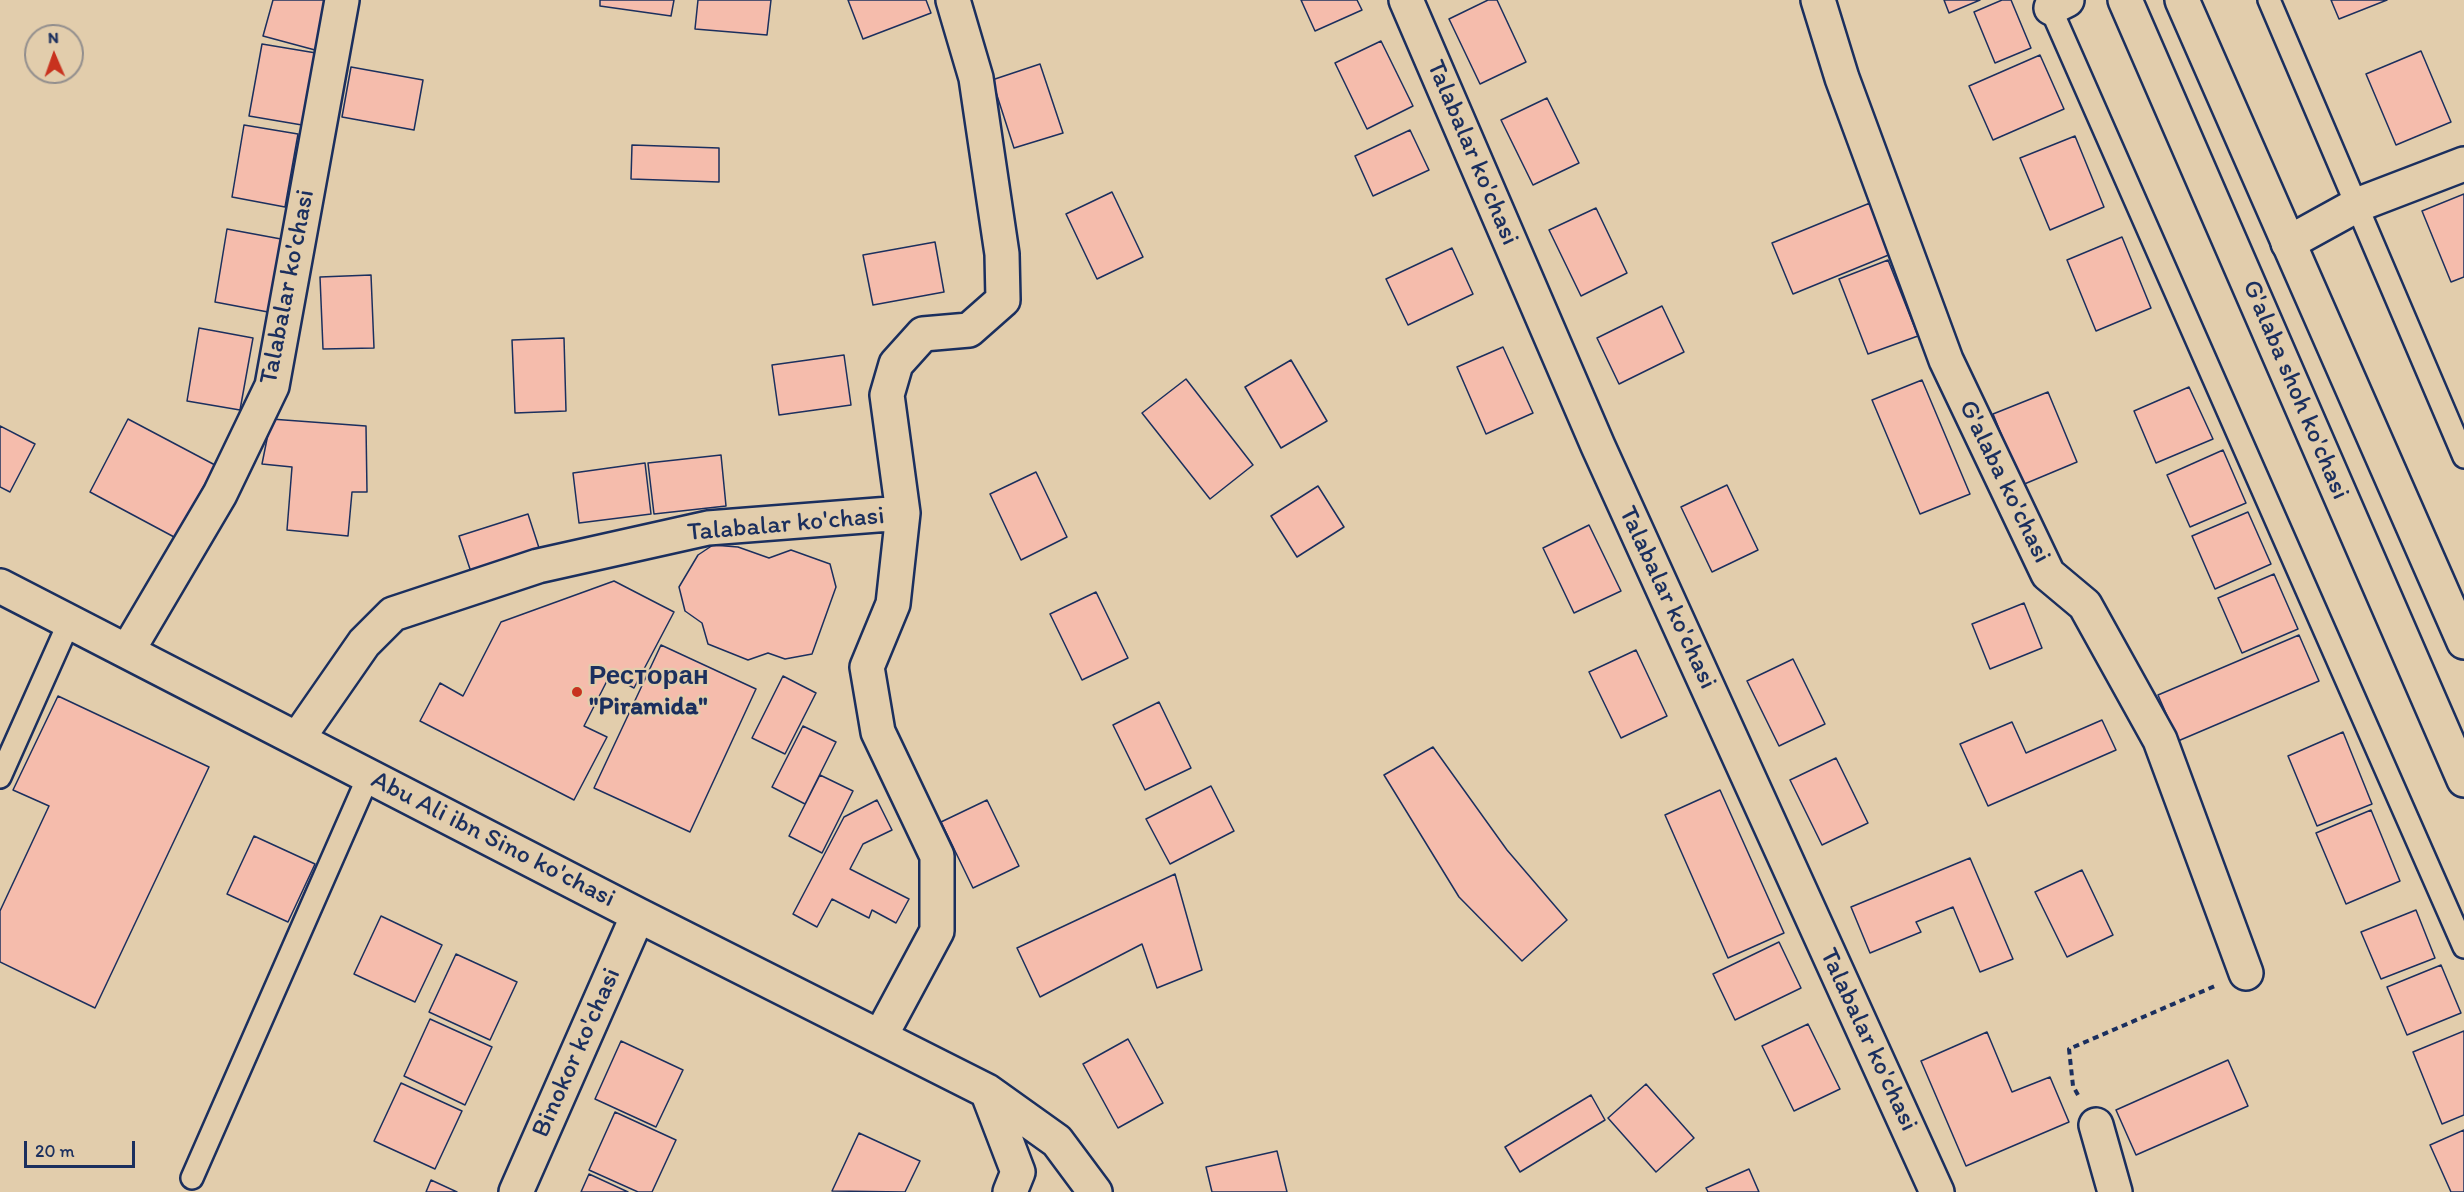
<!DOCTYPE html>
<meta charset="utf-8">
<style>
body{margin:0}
#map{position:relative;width:2464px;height:1192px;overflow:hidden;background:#e2cdac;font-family:Itim,sans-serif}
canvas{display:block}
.north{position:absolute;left:24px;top:24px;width:60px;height:60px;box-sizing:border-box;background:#e2cdac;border:2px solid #928e8d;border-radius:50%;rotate:358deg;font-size:16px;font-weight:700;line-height:24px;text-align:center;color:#1b2f5e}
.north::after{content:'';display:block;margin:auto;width:21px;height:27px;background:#c8321e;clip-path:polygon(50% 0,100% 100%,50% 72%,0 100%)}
.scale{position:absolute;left:24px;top:1141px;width:111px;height:27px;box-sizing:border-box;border:3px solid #1b2f5e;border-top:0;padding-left:8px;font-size:18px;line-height:21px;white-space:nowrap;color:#1b2f5e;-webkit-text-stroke:4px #e2cdac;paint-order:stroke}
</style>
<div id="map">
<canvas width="2464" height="1192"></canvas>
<div class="north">N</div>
<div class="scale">20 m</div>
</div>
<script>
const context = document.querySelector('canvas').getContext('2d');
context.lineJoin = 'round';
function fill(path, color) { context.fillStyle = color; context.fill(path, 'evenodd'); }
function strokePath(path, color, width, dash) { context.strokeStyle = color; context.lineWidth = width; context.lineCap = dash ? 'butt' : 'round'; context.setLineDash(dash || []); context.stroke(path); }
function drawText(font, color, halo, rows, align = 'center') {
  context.font = font + ' Itim,sans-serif'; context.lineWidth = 4.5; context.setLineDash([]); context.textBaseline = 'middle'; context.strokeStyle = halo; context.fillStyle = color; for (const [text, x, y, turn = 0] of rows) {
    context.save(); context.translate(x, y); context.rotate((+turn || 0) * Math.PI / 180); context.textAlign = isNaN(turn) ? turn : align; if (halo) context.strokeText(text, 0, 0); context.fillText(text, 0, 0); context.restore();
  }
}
const building = new Path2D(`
 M273 0H329L315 50 263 36Z
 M600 0H674L671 16 600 6Z
 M698 0H771L767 35 695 29Z
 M848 0H926L931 13 863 39Z
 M1301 0H1357L1362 10 1315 31Z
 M1488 0H1497L1526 62 1480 84 1449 19Z
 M1944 0H1980L1949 13Z
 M2002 0H2011L2031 48 1995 63 1974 12Z
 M2331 0H2387L2339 19Z
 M1381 41 1413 106 1367 129 1335 63Z
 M262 44 316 53 302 125 249 116Z
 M2421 51 2451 122 2396 145 2366 74Z
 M2040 55 2064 109 1993 140 1969 86Z
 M1040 64 1063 133 1014 148 992 80Z
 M351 67 423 80 414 130 342 117Z
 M1547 98 1579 163 1533 185 1501 120Z
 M244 125 298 134 285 207 232 197Z
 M1410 130 1429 170 1373 196 1355 156Z
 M2075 136 2104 207 2050 230 2020 158Z
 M632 145 719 148V182L631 179Z
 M1112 192 1143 257 1097 279 1066 214Z
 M2464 194V277L2451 282 2422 211Z
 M1870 203 1891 254 1793 294 1772 243Z
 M1596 208 1627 273 1581 296 1549 230Z
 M227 229 281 239 268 312 215 302Z
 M2122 237 2151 308 2096 331 2067 260Z
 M935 242 944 292 873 305 863 255Z
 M1452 248 1473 294 1408 325 1386 279Z
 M1888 260 1918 336 1868 354 1839 279Z
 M371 275 374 348 323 349 320 277Z
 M1662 306 1684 352 1619 384 1597 338Z
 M199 328 253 338 240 410 187 401Z
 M564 338 566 411 515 413 512 340Z
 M1503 347 1533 413 1486 434 1457 367Z
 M844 355 851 405 779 415 772 365Z
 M1291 360 1327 421 1281 448 1245 387Z
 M1186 379 1253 465 1210 499 1142 413Z
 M1922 380 1970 494 1920 514 1872 400Z
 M2189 387 2213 439 2156 463 2134 411Z
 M2048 392 2077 462 2022 485 1993 414Z
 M128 419 215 465 176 538 90 492Z
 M271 419 366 426 367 492H352L348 536 287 530 292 467 262 464Z
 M0 426 35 444 10 492 0 487Z
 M2223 450 2246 503 2190 527 2167 475Z
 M721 455 726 506 654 514 648 463Z
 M645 463 651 514 579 523 573 473Z
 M1036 472 1067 537 1021 560 990 494Z
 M1727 485 1758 550 1712 572 1681 507Z
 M1318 486 1344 527 1297 557 1271 516Z
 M2248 512 2271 564 2215 589 2192 536Z
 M528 514 540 551 471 572 459 536Z
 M1589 525 1621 591 1574 613 1543 548Z
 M713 545 738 547 769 558 791 550 830 564 836 587 812 654 785 659 768 653 748 660 708 644 702 623 685 611 679 587 698 555Z
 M2274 574 2298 629 2242 653 2218 598Z
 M614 581 674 612 634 688 610 675 584 726 607 737 574 800 420 721 440 683 463 696 501 622Z
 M1096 592 1128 658 1082 680 1050 614Z
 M2024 603 2042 648 1990 669 1972 624Z
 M2299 635 2319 681 2178 741 2158 695Z
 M661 645 756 689 690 832 594 788Z
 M1636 650 1667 716 1621 738 1589 672Z
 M1793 659 1825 724 1779 746 1747 681Z
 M783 676 816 693 785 754 752 738Z
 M58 696 209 767 95 1008 0 962V911L49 806 13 790Z
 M1159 702 1191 768 1145 790 1113 725Z
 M2102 720 2116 750 1988 806 1960 744 2012 722 2026 753Z
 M803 726 836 742 805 804 772 787Z
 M2343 732 2372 804 2317 826 2288 756Z
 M1433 747 1507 850 1567 920 1522 961 1459 897 1384 775Z
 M1836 758 1868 823 1822 845 1790 780Z
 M820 775 853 791 822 853 789 836Z
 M1211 786 1234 831 1170 864 1146 819Z
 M1720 790 1784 933 1728 958 1665 815Z
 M877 800 892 830 863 844 850 869 909 899 896 923 872 910 869 918 832 899 817 927 793 914 844 817Z
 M987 800 1019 866 973 888 941 822Z
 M2371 810 2400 881 2346 904 2316 833Z
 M254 836 315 864 288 922 227 894Z
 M1970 858 2013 959 1980 972 1953 907 1916 922 1921 932 1870 953 1851 907Z
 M2082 870 2113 935 2067 957 2035 892Z
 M1175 874 1202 970 1157 988 1142 944 1040 997 1017 948Z
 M2416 910 2435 958 2381 979 2361 932Z
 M381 916 442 945 415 1002 354 974Z
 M1779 942 1801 988 1735 1020 1713 974Z
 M456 954 517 982 490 1040 429 1012Z
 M2441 965 2461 1013 2407 1035 2387 987Z
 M430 1019 492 1047 465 1105 404 1076Z
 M1808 1024 1840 1089 1794 1111 1762 1046Z
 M2464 1031V1115L2442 1124 2413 1052Z
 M1987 1032 2012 1092 2050 1077 2069 1122 1966 1166 1921 1061Z
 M1128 1039 1163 1103 1118 1128 1083 1064Z
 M621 1041 683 1070 656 1127 595 1099Z
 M2228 1060 2248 1106 2136 1155 2116 1110Z
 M401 1083 462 1111 435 1169 374 1141Z
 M1646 1084 1694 1138 1656 1172 1608 1118Z
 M1591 1095 1605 1120 1520 1172 1505 1147Z
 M615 1112 676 1140 652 1192H638L589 1170Z
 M2464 1130V1192H2451L2430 1145Z
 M859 1133 920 1161 905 1192 832 1191Z
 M1277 1151 1287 1192H1212L1206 1167Z
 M1749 1169 1759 1192H1708L1706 1188Z
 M589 1174 628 1192H581Z
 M431 1180 457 1192H426Z`);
const path = new Path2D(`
 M2078 1095 2073 1086 2069 1049 2215 986`);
const lane = new Path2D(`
 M2047 0 2464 947
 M2269 0 2464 457
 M0 777 70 620
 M192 1178 369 775`);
const street = new Path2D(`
 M1406 0 1598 446 1937 1192
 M1818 0 1842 78 1946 360 2048 574 2085 605 2160 740 2246 973
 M2051 8 2067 0
 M2288 243 2357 205 2464 164
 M0 586 638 915 987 1091 1057 1141 1095 1192
 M128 650 220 494 272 386 342 0
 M298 738 364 643 393 614 538 566 708 528 903 513 887 395 896 364 923 334 969 330 1003 300 1002 254 976 78 953 0
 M880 1037 937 931V856L878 732 867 667 893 604 903 513
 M987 1091 1018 1172 1010 1192
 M2096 1125 2115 1192
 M516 1192 638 915`);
const primary = new Path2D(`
 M2125 0 2464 780
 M2182 0 2464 642`);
const markers = [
 [577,692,6,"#c8321e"]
];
const streetNames = [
 ["Talabalar ko'chasi",1472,153,67],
 ["Talabalar ko'chasi",288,287,-79],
 ["G'alaba shoh ko'chasi",2295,390,67],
 ["G'alaba ko'chasi",2004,482,64],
 ["Talabalar ko'chasi",786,525,-5],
 ["Talabalar ko'chasi",1667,598,65],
 ["Abu Ali ibn Sino ko'chasi",493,840,27],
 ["Talabalar ko'chasi",1868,1040,65],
 ["Binokor ko'chasi",577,1053,-66]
];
const poiNames = [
 ["Ресторан",589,677],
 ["\"Piramida\"",589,707]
];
fill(building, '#f5bcac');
strokePath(building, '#1b2f5e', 1.5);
strokePath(lane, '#1b2f5e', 26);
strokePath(street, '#1b2f5e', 38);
strokePath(primary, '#1b2f5e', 38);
strokePath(path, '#1b2f5e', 4, [6, 4.5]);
strokePath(lane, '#e2cdac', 21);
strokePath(street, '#e2cdac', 33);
strokePath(primary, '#e2cdac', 33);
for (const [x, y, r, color] of markers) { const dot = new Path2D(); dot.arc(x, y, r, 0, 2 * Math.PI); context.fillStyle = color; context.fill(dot); strokePath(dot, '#e2cdac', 2); }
drawText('26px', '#1b2f5e', '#e2cdac', streetNames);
drawText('bold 26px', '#1b2f5e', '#e2cdac', poiNames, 'left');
</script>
